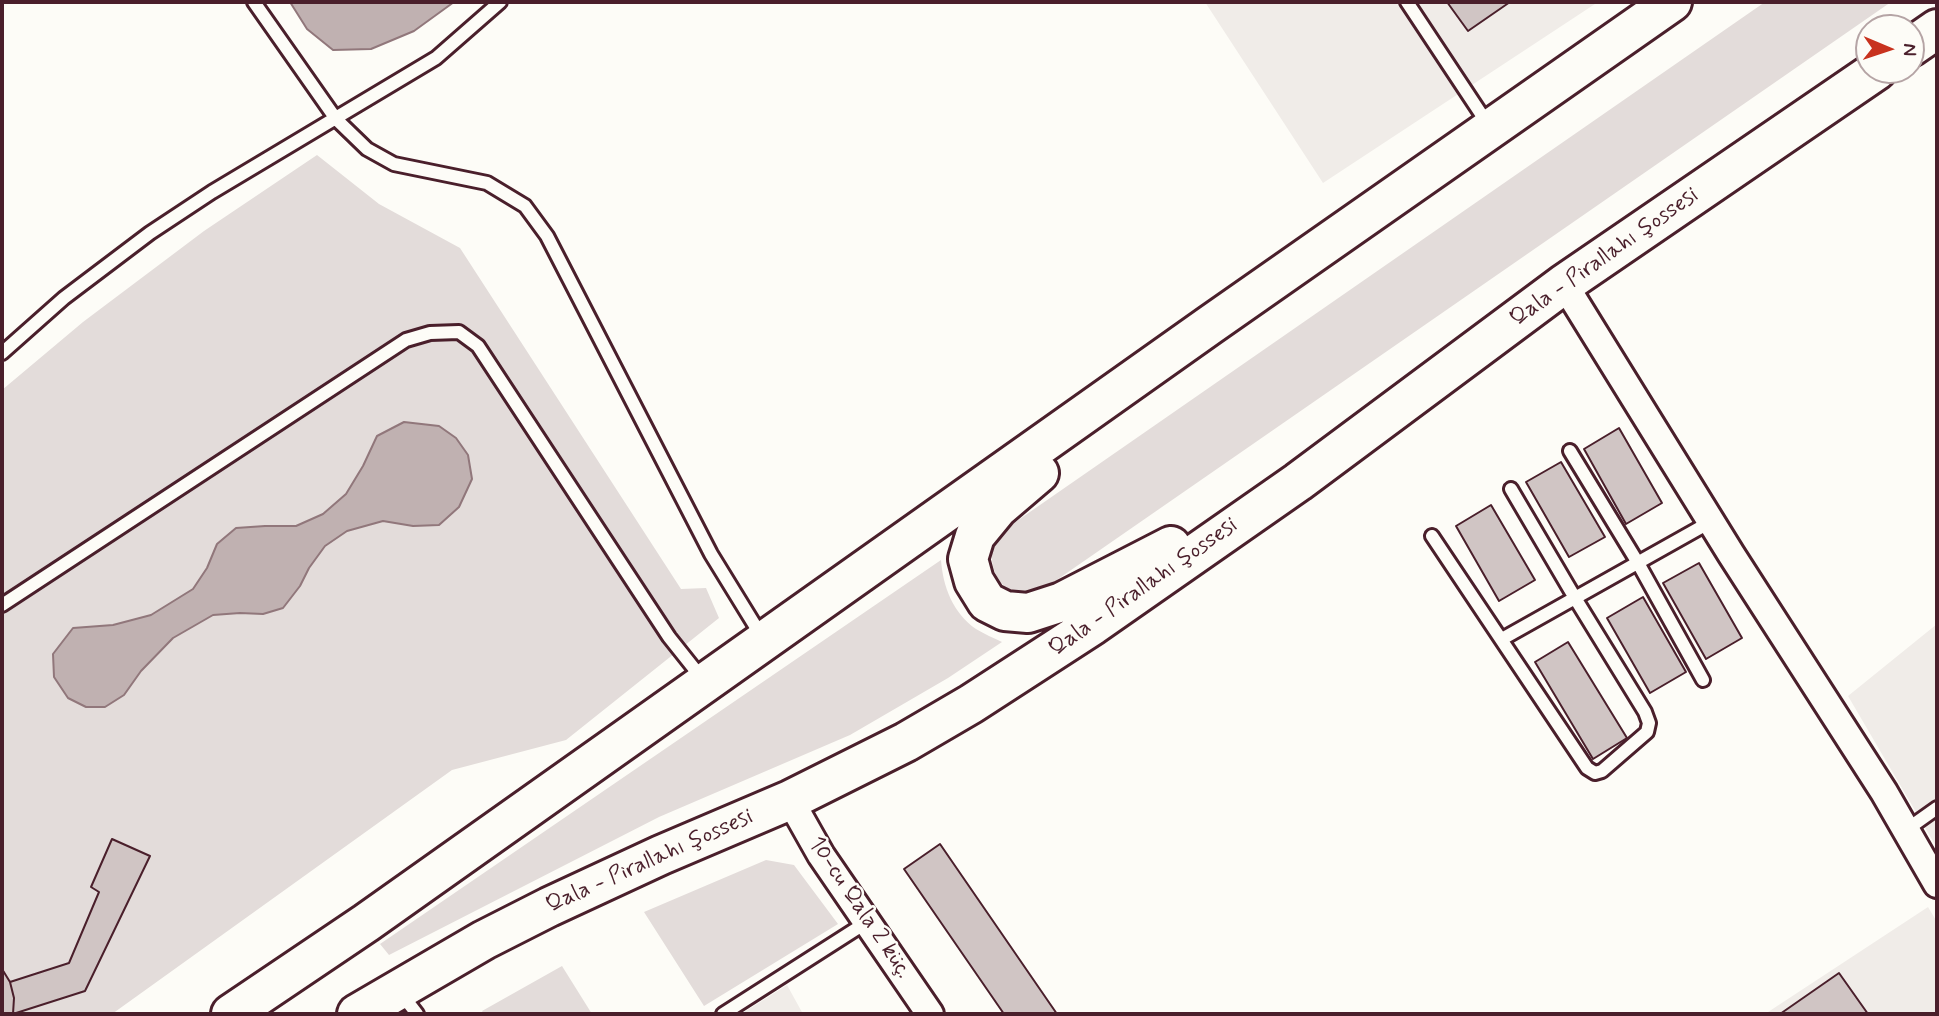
<!DOCTYPE html>
<meta charset="utf-8">
<style>
body{margin:0}
#map{position:relative;width:1939px;height:1016px;overflow:hidden;background:#fdfcf7;font-family:Mynerve,sans-serif}
canvas{display:block}
.frame{position:absolute;inset:0;border:4px solid #4a1f2b;pointer-events:none}
.north{position:absolute;left:1855px;top:14px;width:70px;height:70px;box-sizing:border-box;background:#fdfcf7;border:2px solid #b5a4a5;border-radius:50%;rotate:92deg;font-size:19px;font-weight:700;line-height:28px;text-align:center;color:#4a1f2b}
.north::after{content:'';display:block;margin:auto;width:24px;height:32px;background:#c8321e;clip-path:polygon(50% 0,100% 100%,50% 72%,0 100%)}
</style>
<div id="map">
<canvas width="1939" height="1016"></canvas>
<div class="frame"></div>
<div class="north">N</div>
</div>
<script>
const context = document.querySelector('canvas').getContext('2d');
context.lineJoin = 'round';
function fill(path, color) { context.fillStyle = color; context.fill(path, 'evenodd'); }
function strokePath(path, color, width, dash) { context.strokeStyle = color; context.lineWidth = width; context.lineCap = dash ? 'butt' : 'round'; context.setLineDash(dash || []); context.stroke(path); }
function drawText(font, color, halo, rows, align = 'center') {
  context.font = font + ' Mynerve,sans-serif'; context.lineWidth = 5; context.setLineDash([]); context.textBaseline = 'middle'; context.strokeStyle = halo; context.fillStyle = color; for (const [text, x, y, turn = 0] of rows) {
    context.save(); context.translate(x, y); context.rotate((+turn || 0) * Math.PI / 180); context.textAlign = isNaN(turn) ? turn : align; if (halo) context.strokeText(text, 0, 0); context.fillText(text, 0, 0); context.restore();
  }
}
const built = new Path2D(`
 M1205 2H1598L1323 183Z
 M1937 624V848L1848 696Z
 M1928 907 1937 922V1014H1765Z
 M787 985 803 1014H741Z`);
const green = new Path2D(`
 M1765 2H1891L1048 586C1036 589 1027 594 1014 591 995 587 985 554 997 539 1002 533 1009 528 1014 523Z
 M317 155 379 204 460 248 681 589 706 588 719 618 566 740 452 770 112 1014H2V390L83 322 204 231Z
 M941 560C943 587 953 613 976 629 984 634 994 638 1002 642L948 678 850 735 659 817 389 955 380 944Z
 M766 860 794 865 838 924 704 1006 644 912Z
 M562 966 592 1014H484L482 1011Z`);
const water = new Path2D(`
 M290 2H454L414 31 371 49 333 50 307 29Z
 M404 422 439 426 456 438 468 455 472 479 459 507 439 525 413 526 383 521 347 531 325 546 309 568 300 586 283 608 263 614 240 613 213 615 173 638 141 671 124 695 105 707H86L68 698 54 677 53 654 73 628 113 625 151 615 193 589 207 568 217 544 236 528 265 526H296L323 514 346 494 363 466 377 436Z`);
const building = new Path2D(`
 M1447 2H1510L1468 31Z
 M1619 428 1662 503 1626 524 1584 449Z
 M1561 462 1605 537 1569 557 1526 482Z
 M1491 505 1535 580 1499 601 1456 526Z
 M1699 563 1742 638 1706 659 1663 583Z
 M1643 597 1686 672 1650 693 1607 618Z
 M1568 642 1627 738 1593 759 1535 662Z
 M112 839 150 856 85 991 13 1014 14 998 10 982 69 963 99 892 91 887Z
 M940 844 1057 1014H1004L904 869Z
 M2 969 10 982 14 998 13 1014H2Z
 M1839 973 1868 1014H1780Z`);
const lane = new Path2D(`
 M254 2 336 119 367 149 394 164 487 183 525 206 547 236 711 554 762 637
 M1407 2 1489 126
 M2 353 64 298 150 233 212 192 436 58 500 2
 M1570 451 1638 563 1703 680
 M1432 536 1587 768 1595 773 1602 771 1647 732 1649 723 1645 712 1575 598 1511 489
 M2 605 406 340 430 333 459 332 478 346 669 637 704 681
 M1502 639 1712 521
 M1906 830 1937 808
 M400 992 417 1014
 M723 1014 867 922`);
const street = new Path2D(`
 M1564 284 1731 554 1884 792 1937 884
 M790 800 821 855 930 1014`);
const primary = new Path2D(`
 M1911 47 1937 29
 M1039 473 998 508 975 536 968 559 974 581 987 602 1005 611 1028 613 1062 602 1171 546
 M231 1014 366 923 1210 325 1672 2
 M357 1014 484 940 549 907 661 855 790 800 906 742 971 704 1093 625 1298 482 1564 284 1877 70`);
const streetNames = [
 ["Qala - Pirallahı şossesi",1605,258,-35],
 ["Qala - Pirallahı şossesi",1144,588,-35],
 ["Qala - Pirallahı şossesi",650,862,-24],
 ["10-cu Qala 2 küç.",859,908,56]
];
fill(built, '#f0ece8');
fill(green, '#e3dcda');
fill(water, '#c0b1b1');
strokePath(water, '#91777b', 2);
fill(building, '#d0c5c4');
strokePath(building, '#4a1f2b', 2);
strokePath(lane, '#4a1f2b', 18);
strokePath(street, '#4a1f2b', 32);
strokePath(primary, '#4a1f2b', 44);
strokePath(lane, '#fdfcf7', 12);
strokePath(street, '#fdfcf7', 26);
strokePath(primary, '#fdfcf7', 38);
drawText('23px', '#4a1f2b', '#fdfcf7', streetNames);
</script>
